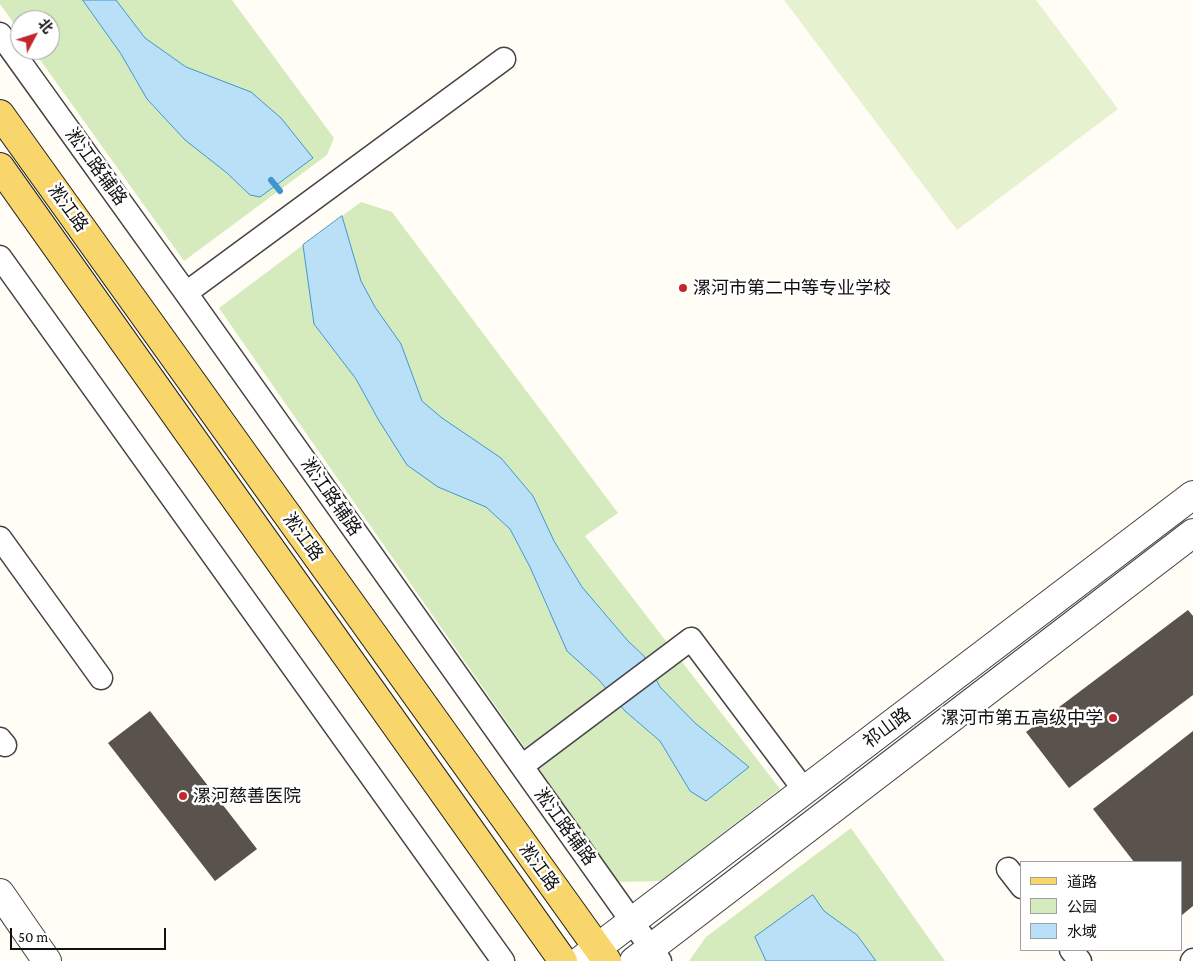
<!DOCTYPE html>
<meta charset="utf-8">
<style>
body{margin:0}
#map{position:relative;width:1193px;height:961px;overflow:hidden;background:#fffdf5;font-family:"Crimson Pro","Noto Sans SC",serif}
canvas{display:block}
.legend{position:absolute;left:1020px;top:861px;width:162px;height:90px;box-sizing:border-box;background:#fff;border:1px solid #a0a0a0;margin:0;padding:6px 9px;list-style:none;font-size:15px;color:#111}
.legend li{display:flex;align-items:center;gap:10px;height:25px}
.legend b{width:25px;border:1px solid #a0a0a0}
.north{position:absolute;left:10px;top:10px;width:50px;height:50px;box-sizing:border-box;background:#fff;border:1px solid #a0a0a0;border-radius:50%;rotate:50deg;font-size:14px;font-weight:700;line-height:20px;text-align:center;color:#111}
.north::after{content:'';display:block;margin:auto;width:18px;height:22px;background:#c4262e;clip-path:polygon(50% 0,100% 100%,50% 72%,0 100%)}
.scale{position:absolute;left:10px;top:928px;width:156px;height:22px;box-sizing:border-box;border:2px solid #111;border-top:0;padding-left:6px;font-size:15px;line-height:18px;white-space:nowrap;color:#111;-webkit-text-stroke:4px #fff;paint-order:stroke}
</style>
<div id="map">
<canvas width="1193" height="961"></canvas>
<ul class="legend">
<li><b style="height:6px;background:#f9d66b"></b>道路</li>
<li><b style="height:14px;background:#d5ebbd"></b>公园</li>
<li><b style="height:14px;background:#b9e0f7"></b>水域</li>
</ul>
<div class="north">北</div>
<div class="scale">50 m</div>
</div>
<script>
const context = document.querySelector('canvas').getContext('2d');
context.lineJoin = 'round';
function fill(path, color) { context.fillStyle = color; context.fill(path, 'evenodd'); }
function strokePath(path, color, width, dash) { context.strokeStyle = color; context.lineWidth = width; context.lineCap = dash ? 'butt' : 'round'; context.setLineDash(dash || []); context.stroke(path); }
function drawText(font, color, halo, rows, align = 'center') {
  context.font = font + ' "Crimson Pro","Noto Sans SC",serif'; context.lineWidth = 5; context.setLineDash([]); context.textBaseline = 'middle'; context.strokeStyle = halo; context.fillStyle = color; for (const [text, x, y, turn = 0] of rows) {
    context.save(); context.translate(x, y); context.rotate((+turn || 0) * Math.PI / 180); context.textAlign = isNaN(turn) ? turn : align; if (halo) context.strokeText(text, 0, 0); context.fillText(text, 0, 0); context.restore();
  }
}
const green = new Path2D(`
 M0 0H83L121 54 147 99 185 140 227 173 250 195 260 197 312 157 219 80 186 67 145 38 116 0H232L334 138 327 155 184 261 33 50H50V20H20V32L0 4Z
 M361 202 392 212 618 513 585 536 780 789 661 881 618 882 219 308 303 245 314 324 356 379 378 419 438 487 486 507 510 529 530 567 548 610 599 680 625 711 660 741 690 791 695 723 660 687 644 656 628 641 582 587 554 541 533 496 501 458 442 418 422 401 401 344 375 307 361 281 342 216Z
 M851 828 945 961H876L857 935 824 911 755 937 766 961H689L706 937Z`);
const pitch = new Path2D(`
 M784 0H1036L1118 109 957 230Z`);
const water = new Path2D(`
 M83 0H116L145 38 186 67 251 92 281 118 313 158 260 197 250 195 227 173 185 140 147 99 121 54Z
 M342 216 361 281 375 307 401 344 422 401 442 418 501 458 533 496 554 541 582 587 628 641 644 656 660 687 695 723 749 767 706 801 690 791 660 741 625 711 599 680 567 651 530 567 510 529 486 507 438 487 407 465 378 419 356 379 314 324 303 245Z
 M813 895 824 911 857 935 876 961H766L755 937Z`);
const stream = new Path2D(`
 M271 180 280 191`);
const building = new Path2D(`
 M1188 610 1193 616V695L1069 788 1026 732Z
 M150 711 257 849 215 881 108 743Z
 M1193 731V906L1182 915V862H1134L1093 809Z`);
const minor = new Path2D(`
 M0 34 186 293 660 961
 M0 257 503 961
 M186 293 504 59
 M0 538 101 678
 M0 739 5 745
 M522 766 691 639 805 791
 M1008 869 1022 887
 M1071 950 1080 961
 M1192 961 1193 960`);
const tertiary = new Path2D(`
 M0 893 47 961
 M580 961 1193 495
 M634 961 1193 533`);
const primary = new Path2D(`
 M0 114 607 961
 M0 167 563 961`);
const markers = [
 [683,288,5,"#c4262e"],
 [1113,718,5,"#c4262e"],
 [183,796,5,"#c4262e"]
];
const streetNames = [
 ["淞江路辅路",96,167,54],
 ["淞江路",68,208,54],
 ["淞江路辅路",331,497,55],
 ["淞江路",303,537,54],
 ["祁山路",887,728,-37],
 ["淞江路辅路",565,827,54],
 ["淞江路",539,867,54]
];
const poiNames = [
 ["漯河市第二中等专业学校",693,288],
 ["漯河市第五高级中学",1103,718,"right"],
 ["漯河慈善医院",193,796]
];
fill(green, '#d5ebbd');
fill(pitch, '#e6f2cf');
fill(water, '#b9e0f7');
strokePath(water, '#3f96cf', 1);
strokePath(stream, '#3f96cf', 6);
fill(building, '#5a524d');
strokePath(minor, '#444', 25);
strokePath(tertiary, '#444', 30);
strokePath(primary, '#222', 30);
strokePath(minor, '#fff', 22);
strokePath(tertiary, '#fff', 28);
strokePath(primary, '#f9d66b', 28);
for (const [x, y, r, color] of markers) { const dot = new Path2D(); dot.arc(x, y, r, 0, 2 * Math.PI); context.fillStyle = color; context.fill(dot); strokePath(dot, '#fff', 2); }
drawText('18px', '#111', '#fff', streetNames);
drawText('18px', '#111', '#fff', poiNames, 'left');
</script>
